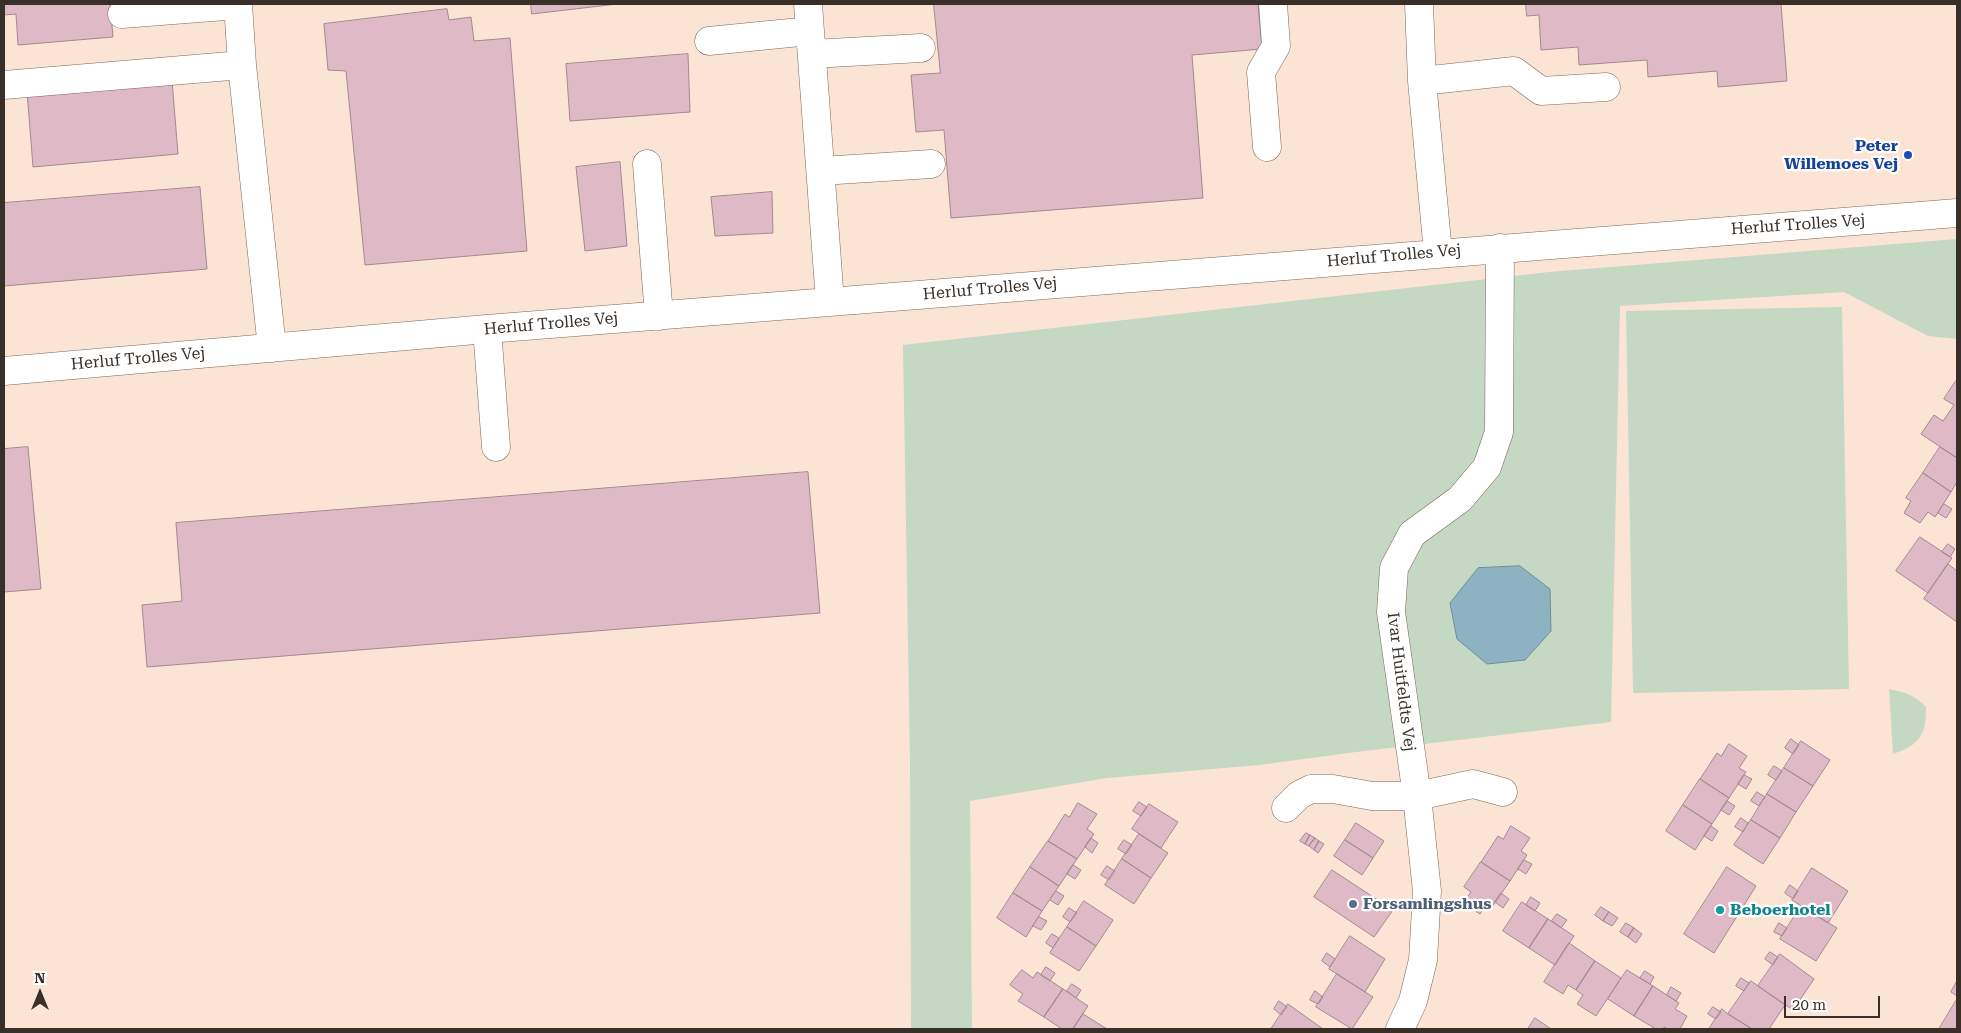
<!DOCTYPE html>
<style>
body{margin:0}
#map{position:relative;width:1961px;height:1033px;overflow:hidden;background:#fce4d4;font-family:"Roboto Serif",serif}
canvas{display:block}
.frame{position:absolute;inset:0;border:5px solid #382f29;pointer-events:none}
.north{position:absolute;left:15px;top:968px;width:50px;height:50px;-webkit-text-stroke:4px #fff;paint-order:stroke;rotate:0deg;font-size:14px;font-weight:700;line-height:20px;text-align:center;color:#382f29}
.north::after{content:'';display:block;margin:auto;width:18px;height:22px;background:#382f29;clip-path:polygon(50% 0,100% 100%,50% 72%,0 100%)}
.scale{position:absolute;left:1784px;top:996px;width:96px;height:22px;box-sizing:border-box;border:2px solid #382f29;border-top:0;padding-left:6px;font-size:15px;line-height:18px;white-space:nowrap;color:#382f29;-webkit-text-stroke:4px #fff;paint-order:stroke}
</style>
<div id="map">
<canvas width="1961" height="1033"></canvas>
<div class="frame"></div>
<div class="north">N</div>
<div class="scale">20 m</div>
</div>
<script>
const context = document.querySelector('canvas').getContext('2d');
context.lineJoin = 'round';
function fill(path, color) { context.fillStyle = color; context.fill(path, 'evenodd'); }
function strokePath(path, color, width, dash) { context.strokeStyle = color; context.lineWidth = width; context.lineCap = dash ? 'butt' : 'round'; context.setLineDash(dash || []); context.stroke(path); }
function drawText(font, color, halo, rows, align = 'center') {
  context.font = font + ' "Roboto Serif",serif'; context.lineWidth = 4.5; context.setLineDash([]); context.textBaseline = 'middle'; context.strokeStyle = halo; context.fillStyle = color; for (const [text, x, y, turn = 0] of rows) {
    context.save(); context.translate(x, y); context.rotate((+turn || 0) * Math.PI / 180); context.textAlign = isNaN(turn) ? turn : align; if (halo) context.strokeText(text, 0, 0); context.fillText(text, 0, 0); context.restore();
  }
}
const green = new Path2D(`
 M1957 239V339L1928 336 1844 292 1620 306 1611 722 1356 752 1259 765 1107 778 970 801 972 1029H911L910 762 903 345 1549 272Z
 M1842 307 1849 689 1633 693 1626 311Z
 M1889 689C1904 692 1915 695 1926 707 1926 735 1920 745 1893 754Z`);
const water = new Path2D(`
 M1520 566 1550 589 1551 631 1525 660 1487 664 1457 639 1450 603 1478 568Z`);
const building = new Path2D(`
 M4 4H110L113 37 18 45 16 14 4 15Z
 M531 4H617L532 14Z
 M934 4H1258L1262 49 1192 55 1203 198 951 218 944 130 916 132 911 75 940 73Z
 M1526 4H1781L1787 81 1718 87 1717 71 1648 77 1647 60 1579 65 1578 47 1541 50 1539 15 1527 16Z
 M447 9 449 20 471 17 474 41 510 38 527 251 365 265 346 71 328 70 324 24Z
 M688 54 690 112 570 121 566 64Z
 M172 80 178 154 33 167 27 91Z
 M620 162 627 246 585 251 576 167Z
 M200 187 207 269 4 286V203Z
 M772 192 773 233 715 236 711 197Z
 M1956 381 1957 382V458L1921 434 1934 415 1943 421 1954 405 1944 399Z
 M28 447 41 589 4 592V449Z
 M1940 447 1957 458V482L1951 492 1923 473Z
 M808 472 820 613 147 667 142 605 182 601 176 523Z
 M1923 473 1951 492 1935 517 1928 512 1920 523 1904 513 1911 501 1906 498Z
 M1944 504 1952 509 1946 518 1938 513Z
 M1920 537 1952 558 1928 593 1896 571Z
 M1948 544 1955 549 1950 557 1942 552Z
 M1948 564 1957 571V622L1924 599Z
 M1791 739 1799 745 1793 754 1785 748Z
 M1801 741 1830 760 1813 786 1784 768Z
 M1729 744 1747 756 1739 768 1746 772 1729 798 1700 779 1717 753 1721 756Z
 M1774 766 1782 771 1776 780 1768 775Z
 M1784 768 1813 786 1796 812 1767 794Z
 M1744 775 1752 779 1746 789 1738 784Z
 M1700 779 1729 798 1712 824 1683 805Z
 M1757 792 1765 797 1759 806 1751 801Z
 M1767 794 1796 812 1780 838 1751 820Z
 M1727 801 1735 806 1729 815 1721 810Z
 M1139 802 1147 807 1141 816 1133 811Z
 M1078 803 1097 814 1087 829 1094 834 1077 859 1048 841 1065 814 1069 817Z
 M1149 804 1178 822 1161 848 1132 829Z
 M1683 805 1712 824 1695 850 1666 831Z
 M1741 818 1748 823 1743 832 1735 827Z
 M1751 820 1780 838 1763 864 1734 845Z
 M1356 823 1384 841 1373 858 1345 840Z
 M1511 826 1530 838 1521 851 1527 855 1510 881 1481 862 1498 836 1503 839Z
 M1711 826 1718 831 1712 841 1704 836Z
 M1306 833 1310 835 1305 844 1300 841Z
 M1139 834 1168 853 1151 878 1122 859Z
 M1310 835 1315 838 1309 846 1305 844Z
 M1091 838 1098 843 1092 853 1085 847Z
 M1315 838 1319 841 1314 850 1309 846Z
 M1124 840 1132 845 1126 854 1118 849Z
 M1345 840 1373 858 1362 875 1334 856Z
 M1048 841 1077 859 1059 886 1030 867Z
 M1319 841 1324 844 1318 853 1314 850Z
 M1122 859 1151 878 1134 904 1105 885Z
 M1524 860 1532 864 1526 874 1518 869Z
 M1481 862 1510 881 1492 907 1487 903 1480 914 1463 903 1471 892 1464 887Z
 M1073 865 1081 870 1075 879 1067 874Z
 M1107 866 1115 871 1109 880 1101 875Z
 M1030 867 1059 886 1042 911 1013 893Z
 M1727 867 1756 886 1714 953 1684 934Z
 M1812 868 1848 891 1828 923 1792 900Z
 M1332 870 1393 910 1374 937 1314 897Z
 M1790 885 1798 891 1793 899 1785 893Z
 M1056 891 1064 896 1058 905 1050 900Z
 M1013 893 1042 911 1026 937 997 918Z
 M1501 893 1509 899 1503 908 1495 902Z
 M1531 897 1540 903 1535 911 1526 905Z
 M1084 901 1113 920 1096 946 1067 927Z
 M1522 902 1548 919 1529 948 1503 931Z
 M1801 906 1837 928 1816 961 1780 939Z
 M1601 907 1609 912 1603 921 1595 915Z
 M1069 908 1077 913 1070 922 1063 917Z
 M1609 912 1618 918 1612 926 1603 921Z
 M1557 914 1567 920 1561 928 1552 921Z
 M1039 917 1047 921 1041 930 1033 926Z
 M1548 919 1574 936 1555 965 1529 948Z
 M1626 923 1634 928 1628 937 1620 932Z
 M1779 923 1787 928 1782 936 1774 932Z
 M1067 927 1096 946 1079 971 1050 953Z
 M1634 928 1642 934 1636 943 1628 937Z
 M1052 934 1059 938 1053 948 1046 943Z
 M1350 936 1385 959 1365 992 1329 969Z
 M1569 943 1595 961 1576 990 1568 985 1563 994 1544 982Z
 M1770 952 1778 957 1773 965 1765 959Z
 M1327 953 1335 959 1330 967 1322 961Z
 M1780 954 1814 979 1793 1010 1758 986Z
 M1595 961 1621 978 1596 1016 1577 1004 1583 995 1576 990Z
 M1046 967 1055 973 1050 981 1041 975Z
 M1022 970 1033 978 1037 972 1063 989 1044 1017 1018 1001 1023 994 1010 985Z
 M1627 970 1653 986 1634 1016 1608 999Z
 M1645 971 1654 977 1650 984 1640 978Z
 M1337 974 1373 997 1352 1029 1316 1007Z
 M1741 978 1749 983 1744 991 1736 986Z
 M1751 981 1785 1005 1769 1029H1752L1728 1014Z
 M1957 981V996L1951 992Z
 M1072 984 1081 990 1076 998 1067 991Z
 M1653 986 1679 1003 1675 1009 1687 1016 1680 1029H1667L1664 1027 1663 1029H1656L1634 1016Z
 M1671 987 1681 993 1676 1001 1667 995Z
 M1063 989 1088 1006 1073 1029H1062L1044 1017Z
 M1315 991 1323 997 1318 1004 1310 1000Z
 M1957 999V1029H1939Z
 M1279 1001 1287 1007 1281 1015 1274 1009Z
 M1288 1004 1323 1029H1271Z
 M1713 1007 1721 1012 1716 1019 1708 1014Z
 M1722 1009 1728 1014 1752 1029H1709Z
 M1083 1014 1107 1029H1073Z
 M1535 1018 1551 1029H1528Z`);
const minor = new Path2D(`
 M238 4 242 65 272 348
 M808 4 830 302
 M1419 4 1422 81
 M122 14 238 5
 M709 41 810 31
 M812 54 921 48
 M4 85 242 65
 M1267 147 1261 72 1276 46 1273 4
 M647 164 659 316
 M821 171 931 164
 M1438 253 1422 81 1514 71 1541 91 1606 87
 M487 329 496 447
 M4 371 487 329 1957 213
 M1286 808 1299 795 1311 789H1333L1372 796H1417L1473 784 1503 792
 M1400 1029 1413 1001 1423 960 1427 891 1417 796 1391 612 1394 568 1412 534 1460 499 1487 467 1499 432 1500 248`);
const markers = [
 [1908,155,5,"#1a4fb4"],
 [1353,904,5,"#5c6f8a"],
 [1720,910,5,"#0f9aa8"]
];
const transitNames = [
 ["Peter",1898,146],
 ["Willemoes Vej",1898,164]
];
const streetNames = [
 ["Herluf Trolles Vej",1798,225,-4],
 ["Herluf Trolles Vej",1394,256,-5],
 ["Herluf Trolles Vej",990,289,-5],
 ["Herluf Trolles Vej",551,324,-5],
 ["Herluf Trolles Vej",138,359,-5],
 ["Ivar Huitfeldts Vej",1401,682,83]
];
const serviceNames = [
 ["Forsamlingshus",1363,904]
];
const cultureNames = [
 ["Beboerhotel",1730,910]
];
fill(green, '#c4d8c3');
fill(water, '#8db3c3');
strokePath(water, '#748b95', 1);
fill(building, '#dfb9c6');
strokePath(building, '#a28890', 1);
strokePath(minor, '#7a6658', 29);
strokePath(minor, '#fff', 28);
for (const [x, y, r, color] of markers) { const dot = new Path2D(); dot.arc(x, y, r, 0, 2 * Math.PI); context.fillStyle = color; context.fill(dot); strokePath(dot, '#fff', 2); }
drawText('bold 16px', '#164399', '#fff', transitNames, 'right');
drawText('16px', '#382f29', '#fff', streetNames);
drawText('bold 16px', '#4e5e75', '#fff', serviceNames, 'left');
drawText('bold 16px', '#0d838f', '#fff', cultureNames, 'left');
</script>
